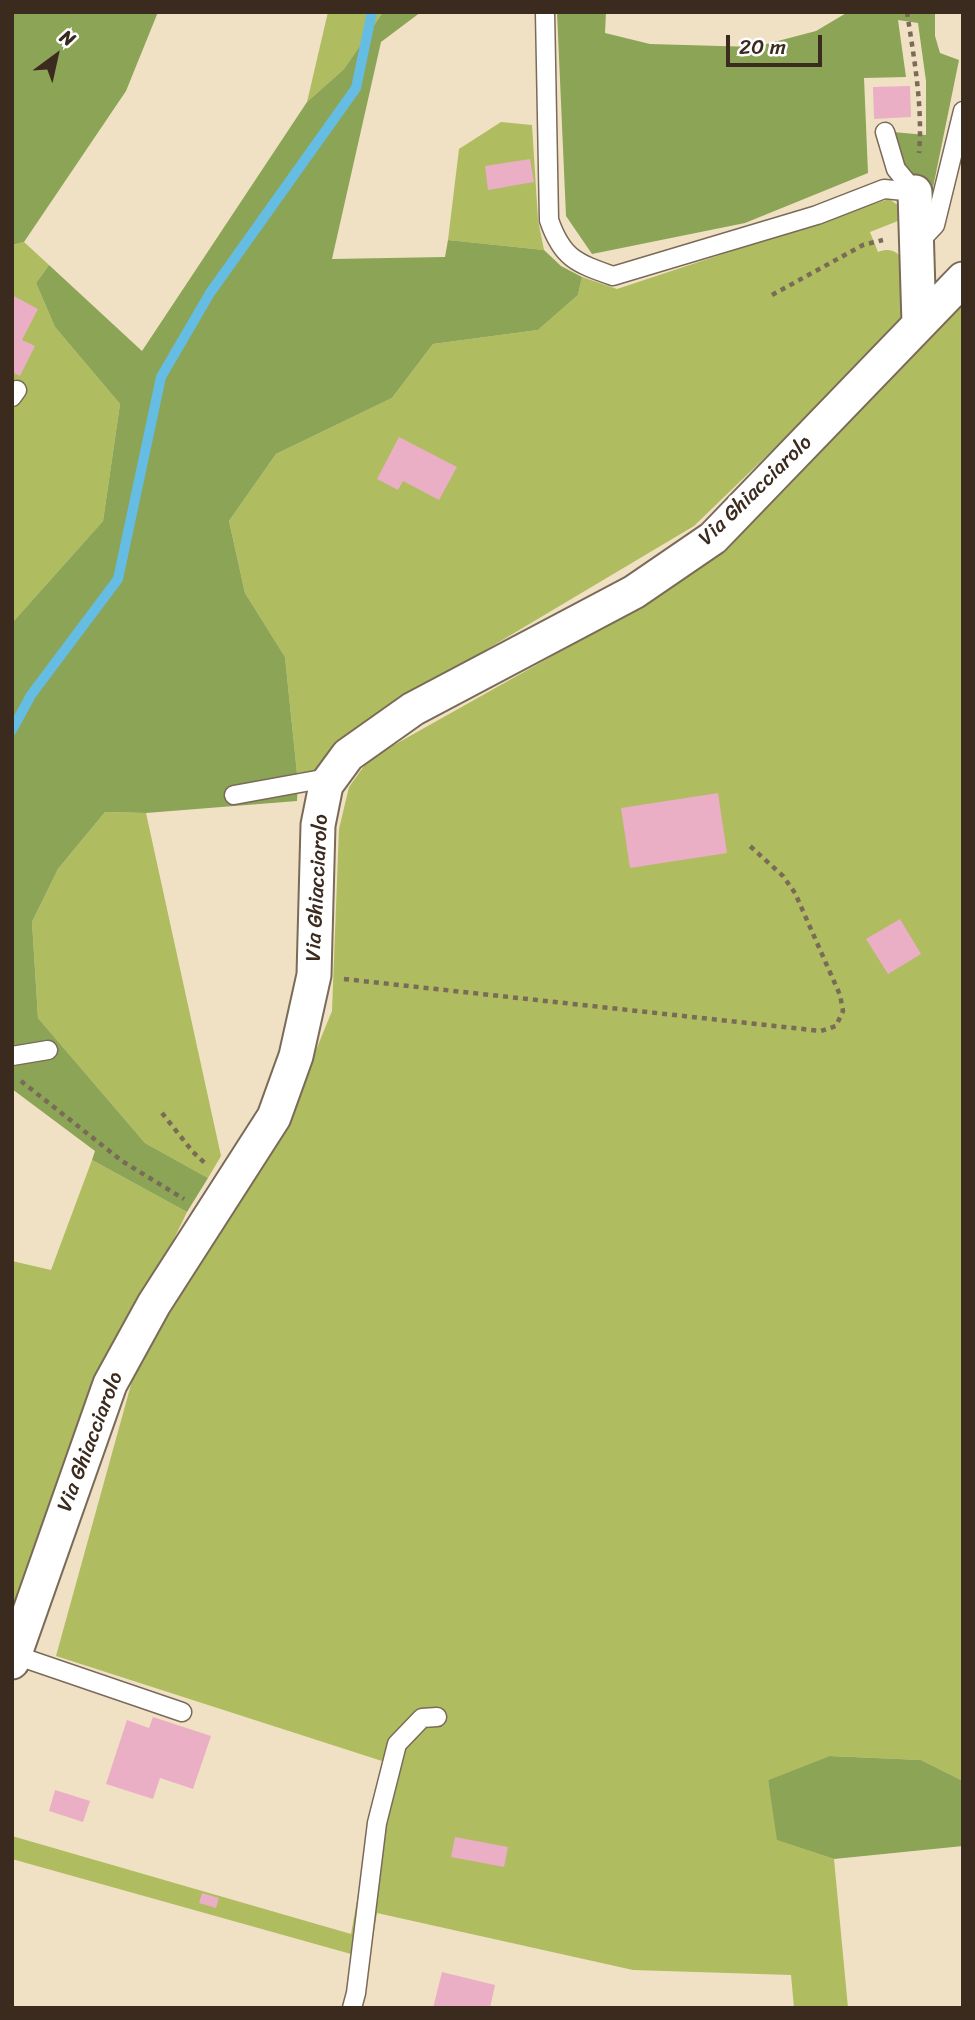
<!DOCTYPE html>
<style>
body{margin:0}
#map{position:relative;width:975px;height:2020px;overflow:hidden;background:#f0e1c4;font-family:Sriracha,sans-serif}
canvas{display:block}
.frame{position:absolute;inset:0;border:14px solid #3b2a1e;pointer-events:none}
.north{position:absolute;left:21px;top:21px;width:70px;height:70px;-webkit-text-stroke:5px #fff;paint-order:stroke;rotate:33deg;font-size:19px;font-weight:700;line-height:28px;text-align:center;color:#3b2a1e}
.north::after{content:'';display:block;margin:auto;width:24px;height:32px;background:#3b2a1e;clip-path:polygon(50% 0,100% 100%,50% 72%,0 100%)}
.scale{position:absolute;left:726px;top:35px;width:96px;height:32px;box-sizing:border-box;border:4px solid #3b2a1e;border-top:0;padding-left:9px;font-size:21px;line-height:24px;white-space:nowrap;color:#3b2a1e;-webkit-text-stroke:5px #fff;paint-order:stroke}
</style>
<div id="map">
<canvas width="975" height="2020"></canvas>
<div class="frame"></div>
<div class="north">N</div>
<div class="scale">20 m</div>
</div>
<script>
const context = document.querySelector('canvas').getContext('2d');
context.lineJoin = 'round';
function fill(path, color) { context.fillStyle = color; context.fill(path, 'evenodd'); }
function strokePath(path, color, width, dash) { context.strokeStyle = color; context.lineWidth = width; context.lineCap = dash ? 'butt' : 'round'; context.setLineDash(dash || []); context.stroke(path); }
function drawText(font, color, halo, rows, align = 'center') {
  context.font = font + ' Sriracha,sans-serif'; context.lineWidth = 7; context.setLineDash([]); context.textBaseline = 'middle'; context.strokeStyle = halo; context.fillStyle = color; for (const [text, x, y, turn = 0] of rows) {
    context.save(); context.translate(x, y); context.rotate((+turn || 0) * Math.PI / 180); context.textAlign = isNaN(turn) ? turn : align; if (halo) context.strokeText(text, 0, 0); context.fillText(text, 0, 0); context.restore();
  }
}
const green = new Path2D(`
 M328 12H383L344 69 307 102Z
 M501 122 532 125 538 220 544 250 448 240 459 149Z
 M889 199 906 211 908 217 870 232 878 252C892 247 897 252 907 263L905 322 694 526 373 717 325 769 297 773 285 657 245 593 229 521 276 454 392 398 433 344 538 330 578 295 582 277 617 289Z
 M24 242 49 265 36 283 55 327 120 404 103 521 12 623V245Z
 M963 302V1781L921 1760 831 1756 768 1780 778 1840 834 1859 848 2008H794L791 1975 633 1970 377 1913 371 1949 351 1954 12 1859V1836L351 1934 382 1761 56 1656 135 1370 287 1121 332 1011 339 829 349 787 369 759 636 609 778 497Z
 M105 812 146 813 221 1156 208 1178 145 1143 38 1018 32 922 58 869Z
 M92 1160 187 1212 151 1286 12 1628V1261L51 1270Z`);
const forest = new Path2D(`
 M12 12H158L126 91 24 242 12 245Z
 M383 12H421L381 42 332 259 445 257 448 240 544 250 561 266 582 277 578 295 538 330 433 344 392 398 276 454 229 521 245 593 285 657 298 783 297 801 146 813 105 812 58 869 32 922 38 1018 145 1143 208 1178 187 1212 92 1160 95 1151 12 1089V623L103 521 120 404 55 327 36 283 49 265 142 351 307 102 344 69Z
 M557 12H606L605 33 650 44 755 47 816 31 848 12H935V36L940 53 959 60 927 217 909 169 898 156 893 132 926 135V81L918 23 898 20 906 77 864 78 868 173 745 223 592 254 566 216Z
 M830 1756 921 1760 963 1781V1846L834 1859 777 1840 768 1780Z`);
const stream = new Path2D(`
 M12 730 31 695 118 579 161 377 210 293 356 88 372 12`);
const building = new Path2D(`
 M910 86 911 117 874 119 873 87Z
 M530 159 534 182 488 190 485 166Z
 M12 295 38 309 22 340 35 346 20 376 12 372Z
 M399 437 457 467 439 500 403 481 398 490 377 479Z
 M718 793 727 853 630 868 621 808Z
 M900 919 921 954 888 974 866 939Z
 M153 1717 211 1736 193 1789 160 1778 153 1799 106 1784 127 1720 149 1728Z
 M55 1790 90 1801 83 1822 49 1811Z
 M455 1837 508 1847 504 1867 451 1857Z
 M202 1893 219 1898 216 1908 199 1903Z
 M442 1972 495 1985 490 2008H433Z`);
const path = new Path2D(`
 M907 12C914 58 923 107 919 153
 M772 295 863 245 883 240
 M344 979 821 1031 836 1026 843 1011 840 995 795 893 783 876 750 846
 M21 1081 122 1161 184 1199
 M162 1113 193 1152 207 1165`);
const service = new Path2D(`
 M545 12 549 220C562 258 576 263 613 276L817 215 884 189 915 192
 M885 132 896 169 915 192
 M917 244 935 225 963 111
 M12 397 17 390
 M234 795 333 777
 M12 1056 48 1050
 M15 1655 182 1712
 M352 2008 356 1993 377 1823 397 1744 422 1718 437 1717`);
const minor = new Path2D(`
 M915 192 919 324
 M12 1662 110 1384 154 1304 274 1117 296 1056 314 975 318 825 326 785 348 755 413 709 634 592 713 538 963 279`);
const streetNames = [
 ["Via Ghiacciarolo",756,491,-44],
 ["Via Ghiacciarolo",318,888,-87],
 ["Via Ghiacciarolo",91,1442,-69]
];
fill(green, '#afbc5f');
fill(forest, '#8ba456');
strokePath(stream, '#66bde3', 10);
fill(building, '#eaafc5');
strokePath(service, '#7a6a58', 21);
strokePath(minor, '#7a6a58', 37);
strokePath(path, '#7a6a58', 4.5, [5, 5]);
strokePath(service, '#fff', 18);
strokePath(minor, '#fff', 33);
drawText('21px', '#3b2a1e', '#fff', streetNames);
</script>
